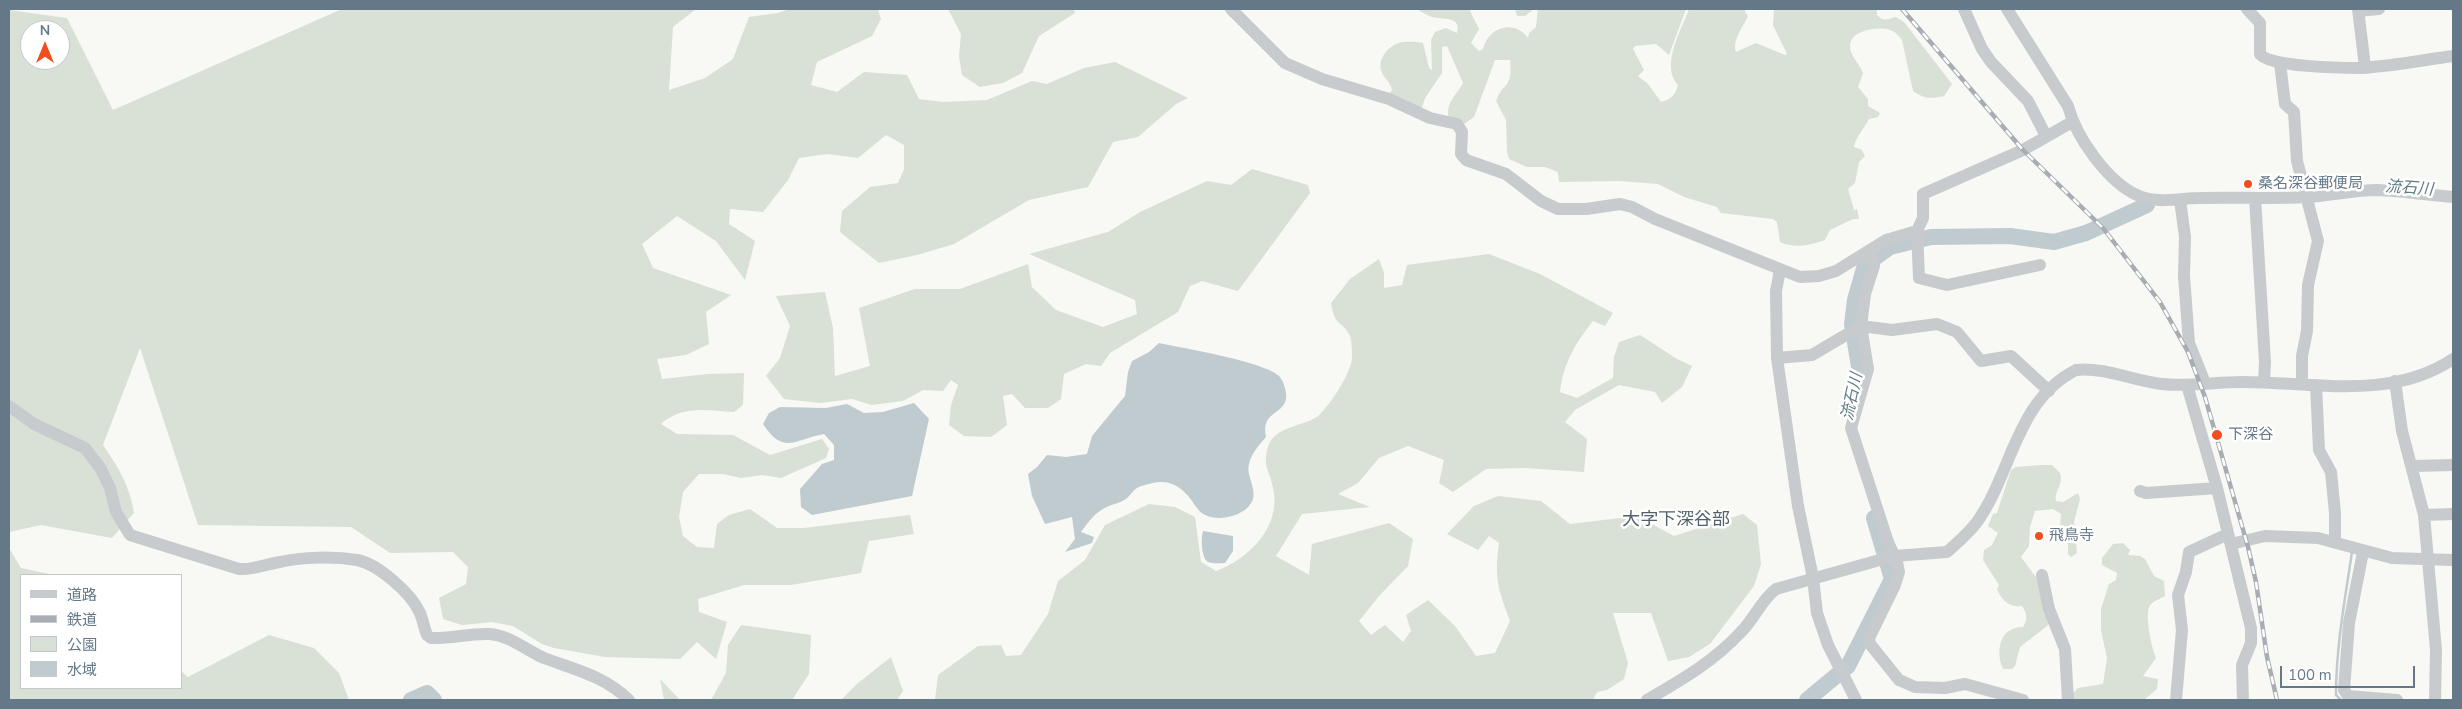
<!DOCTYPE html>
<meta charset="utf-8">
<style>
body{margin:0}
#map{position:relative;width:2462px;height:709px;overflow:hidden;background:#f8f8f4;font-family:"Nunito Sans","Noto Sans JP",sans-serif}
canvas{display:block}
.frame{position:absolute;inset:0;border:10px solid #647888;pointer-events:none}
.legend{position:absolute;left:20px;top:574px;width:162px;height:115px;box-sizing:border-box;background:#fff;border:1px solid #c1c9cf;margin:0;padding:6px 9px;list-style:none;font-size:15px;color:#647888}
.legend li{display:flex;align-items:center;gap:10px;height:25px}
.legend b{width:25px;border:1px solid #c1c9cf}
.north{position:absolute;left:20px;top:20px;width:50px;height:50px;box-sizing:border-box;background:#fff;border:1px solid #c1c9cf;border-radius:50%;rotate:0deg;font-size:14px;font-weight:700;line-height:20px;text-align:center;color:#647888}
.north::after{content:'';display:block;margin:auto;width:18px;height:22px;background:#f04e1c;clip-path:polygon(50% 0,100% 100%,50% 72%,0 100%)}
.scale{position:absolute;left:2280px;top:666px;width:135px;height:22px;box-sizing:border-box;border:2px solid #647888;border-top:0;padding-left:6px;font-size:15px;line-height:18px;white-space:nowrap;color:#647888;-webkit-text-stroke:4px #fff;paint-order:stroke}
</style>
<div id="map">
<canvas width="2462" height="709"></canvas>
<div class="frame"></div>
<ul class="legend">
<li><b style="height:6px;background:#c7cbce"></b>道路</li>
<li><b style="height:6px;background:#a7adb3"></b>鉄道</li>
<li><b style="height:14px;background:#d9e0d5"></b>公園</li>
<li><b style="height:14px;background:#c0cbd0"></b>水域</li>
</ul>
<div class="north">N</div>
<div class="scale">100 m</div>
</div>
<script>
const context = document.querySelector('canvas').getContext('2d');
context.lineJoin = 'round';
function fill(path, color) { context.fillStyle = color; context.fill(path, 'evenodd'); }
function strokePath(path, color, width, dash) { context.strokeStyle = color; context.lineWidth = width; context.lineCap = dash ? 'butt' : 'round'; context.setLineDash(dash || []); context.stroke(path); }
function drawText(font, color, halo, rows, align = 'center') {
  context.font = font + ' "Nunito Sans","Noto Sans JP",sans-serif'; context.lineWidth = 5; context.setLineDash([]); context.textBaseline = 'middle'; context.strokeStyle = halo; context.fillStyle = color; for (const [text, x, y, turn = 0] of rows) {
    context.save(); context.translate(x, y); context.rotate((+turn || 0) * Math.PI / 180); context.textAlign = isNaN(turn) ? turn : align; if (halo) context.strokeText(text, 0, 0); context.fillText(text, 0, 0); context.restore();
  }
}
const green = new Path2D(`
 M342 9H696L673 27 669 90 705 78 733 59 749 17 778 13 790 9H878L881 19 872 36 817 62 811 85 837 92 864 72 907 75 919 99 943 102 987 100 1032 81 1047 84 1084 68 1115 62 1188 98 1176 104 1138 137 1113 142 1088 187 1029 200 954 244 917 255 879 263 840 232 842 211 870 187 898 183 904 169V145L886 135 858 158 827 154 799 158 788 180 763 212 730 209 729 224 755 241 745 280 716 241 677 216 642 244 653 268 731 295 706 312 709 344 686 355 657 359 662 379 707 374 744 373 743 405 734 412C708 410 681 405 661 424L677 434 733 435 770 455 822 439 829 449 826 458 781 478 762 475 741 478 723 474H699L683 492 679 517 683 536 697 547 714 548 717 524 729 515 750 509 777 528H804L910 515 914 534 869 541 861 573 791 585H744L698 599 699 612 727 622 716 659 697 642 680 659 605 657 554 648 542 644 513 626 492 622 462 625 443 619 439 598 466 584 468 567 453 552 390 553 351 527 198 525 140 348 103 445C118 467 130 486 134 513L112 538 41 525 9 532V10L67 18 113 110ZM30 30H60V60H30Z
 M948 9H1074L1075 13 1039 36 1022 73 1003 83 980 87 962 75 959 56 961 34Z
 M1417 9H1469L1479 29 1471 43 1479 51 1483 49C1488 27 1514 19 1528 38L1529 33 1536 27 1538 9H1686L1669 55 1656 44 1635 46 1633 49 1644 70 1638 76 1648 84 1661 102C1671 99 1675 96 1678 85 1660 66 1681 31 1689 9H1746L1745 12 1748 16C1743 27 1732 40 1736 52L1756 43 1785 55 1787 54 1773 25 1774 9H1877V15C1883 22 1889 19 1896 17L1904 22 1952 84 1944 96C1931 99 1924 99 1913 91L1902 40C1898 35 1896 32 1890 30 1879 26 1851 30 1850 45 1849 55 1860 64 1863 73L1858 87 1868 99V106L1880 113 1878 117 1869 119C1865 127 1855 138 1854 147L1862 150 1865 156 1859 162 1855 183 1848 189 1854 210 1857 209 1859 219H1853L1830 230 1825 240C1809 245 1796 249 1780 242L1777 222 1773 219 1721 213 1717 207 1684 197 1658 184 1619 181 1559 182 1558 172 1545 167H1527L1509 159 1507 151 1506 120 1496 101C1504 80 1513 90 1510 60H1495L1474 117 1464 124 1449 120C1445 102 1455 98 1463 83L1447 46 1442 47V73L1425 98 1421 110 1388 95 1392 90C1391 82 1383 78 1381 70 1378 59 1388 46 1399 43 1406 41 1415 42 1423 43L1429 68 1432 70 1431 40 1435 32 1446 28 1457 33C1462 15 1441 20 1432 17 1426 15 1422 12 1417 9Z
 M1515 9H1534L1525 16H1517Z
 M1252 169 1308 185 1310 193 1238 291 1202 281 1190 286 1178 312 1110 353 1101 366 1086 364 1064 374 1061 399 1048 408H1025L1012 394 1003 396 1007 425 991 437 964 436 949 425 951 405 958 385 951 380 943 391 923 390 903 401 872 405 852 399 820 403 784 399 766 376 780 358 790 326 776 296 825 292 833 328 835 376 870 366 859 308 915 289H960L1028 264 1032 287 1056 310 1103 327 1137 314 1135 300 1029 254 1108 232 1140 212 1207 181 1231 185Z
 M1489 254 1540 274 1613 313 1605 326 1593 321C1576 342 1563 364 1560 392L1577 398 1613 378 1614 357 1619 342 1640 335 1677 359 1692 366 1682 387 1662 403 1655 392 1619 385 1575 410 1565 422 1587 439 1584 472 1525 468 1486 469 1453 492 1439 483 1444 460 1408 446 1379 458 1358 483 1338 494 1370 507 1302 514 1276 556 1309 575 1312 544 1389 523 1413 539 1408 566 1380 595 1359 621 1371 635 1385 625 1403 642 1411 631 1406 615 1428 600 1455 626 1476 656 1495 653 1510 621C1498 589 1494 577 1499 543L1489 536 1478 550 1447 534 1474 506 1498 496 1541 501 1570 524 1637 516 1674 536 1743 514 1757 525 1761 564 1754 586 1710 644 1689 657 1668 661 1651 613H1613L1628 663 1624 679 1607 690 1597 692 1593 700H935L938 675 978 646 1001 645 1006 656 1021 655 1048 614 1058 581 1085 560 1105 525 1149 504 1175 507 1195 517 1201 562 1216 571C1249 559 1282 526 1273 488 1270 471 1262 466 1268 447 1274 426 1303 427 1318 416 1329 407 1352 372 1352 357 1352 351 1352 339 1349 334 1341 319 1335 328 1331 303L1350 279 1379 259 1384 273V288L1402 285 1407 265Z
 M2041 465H2052L2060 473C2064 484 2054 491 2056 501L2063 502 2078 493 2080 499 2074 522 2077 553 2071 557 2068 554V544L2064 540H2059L2061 514 2053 509 2035 511 2030 527 2029 546 2021 557 2039 581 2051 623 2020 647 2015 666 2012 669H2003C1995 650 2000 627 2023 627 2028 620 2027 613 2022 606 2010 608 2001 600 1997 589L1999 585 1983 560 1984 550 1992 545 1998 533 1988 526 1993 514 1997 513 2011 470 2016 467Z
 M2123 543 2130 550 2128 555 2140 556 2145 559 2154 576 2164 581 2165 596C2160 599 2154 601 2151 604 2143 611 2152 649 2156 658L2143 676 2158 679 2157 689 2144 700H2073V693L2078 688 2103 684 2107 658 2101 630V609L2109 584 2116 580 2117 573 2102 565V558L2113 544Z
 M9 548 21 568 54 575H21V688H181V671L188 677 269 635 314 648 339 673 349 700H9Z
 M741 625 811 635 809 674 792 700H711L726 673 728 645Z
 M891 657 903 691 897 700H841L858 683Z
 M660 679 680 700H664Z`);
const water = new Path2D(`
 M1159 343C1182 348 1268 362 1280 377 1284 382 1287 393 1286 399 1282 416 1261 411 1266 437 1257 447 1246 460 1249 474 1252 487 1259 498 1246 509 1234 519 1207 523 1197 508 1186 491 1174 478 1152 483 1147 485 1141 485 1137 488 1133 490 1130 496 1126 499 1122 502 1114 504 1109 506 1096 511 1089 521 1081 532L1094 537 1092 543 1065 552 1075 539 1072 517 1045 524 1032 496 1028 474 1037 467 1047 455 1066 457 1087 454 1092 436 1125 396 1128 372 1132 361 1149 352Z
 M914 403 929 419 912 496 812 515 801 507 800 489 822 464 834 460V445L824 434C795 439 784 456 763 424L769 413 780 407 826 408 847 404 864 413 883 412Z
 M1203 531 1233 536V551L1225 563C1220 563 1213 564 1208 562 1201 558 1201 537 1203 531Z`);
const stream = new Path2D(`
 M2341 700 2336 695C2336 647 2345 599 2352 552`);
const river = new Path2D(`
 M1854 394 1860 373 1852 324 1855 300 1865 265 1890 247 1931 237 2010 236 2054 242 2086 233 2147 205
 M411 700 427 693 434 700
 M1807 700 1848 666 1892 579 1874 518`);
const minor = new Path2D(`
 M1231 9 1285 63 1322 79 1389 99 1430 118 1457 124 1462 132 1461 154 1466 160 1506 174 1541 201 1558 209H1586L1620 204 1632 207 1655 219 1800 277 1819 276 1836 271 1886 240 1917 231 1923 218V194L2023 150 2072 122
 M1964 9 1982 49 1991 62 2028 101 2046 136
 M2007 9 2068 106C2076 137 2108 183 2139 196 2159 204 2178 198 2199 198 2234 197 2270 199 2305 197 2329 196 2354 190 2377 190 2403 191 2428 195 2453 197
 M2247 9 2260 23V54C2269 67 2344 68 2361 68 2392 66 2423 60 2453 56
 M2358 9 2365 67
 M2358 11 2379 9
 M2280 63 2285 104 2294 112 2297 161 2318 241 2308 285 2307 331 2302 356V384
 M2255 198 2265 362 2264 382
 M2180 200 2185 237 2184 276 2189 343 2205 383
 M1917 231 1919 278 1947 285 2040 265
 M1869 252 1874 266 1865 294 1861 326 1868 369 1851 428 1888 542 1897 562 1899 572 1895 585 1869 638 1870 644 1899 680 1915 687 1945 688 1965 684 2023 700
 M1780 270 1776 291 1777 358 1798 506 1813 578 1817 613 1828 645 1856 700
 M1777 358 1812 355 1861 326 1892 330 1937 324 1957 332 1981 361 2011 356 2049 391
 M2395 381 2402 431 2424 515 2436 650 2435 700
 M2187 385 2217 488 2251 628V643L2242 665 2243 700
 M2316 385 2319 450 2331 472 2335 513V542
 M9 406 34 424 85 448 101 469 110 488 116 512 130 535 239 569C254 570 266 564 280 562 303 557 333 556 357 560 378 564 411 593 420 613 423 620 424 628 427 635L431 638C451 639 469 633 489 634 509 635 526 650 544 658 576 670 604 676 629 700
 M2413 466 2453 465
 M2140 491 2146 493 2217 488
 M2424 515 2453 514
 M2231 544 2265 536 2318 538 2392 558 2453 560
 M2363 552 2349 623 2344 690 2348 696 2397 700
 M2042 575 2049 609 2065 649 2068 700
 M1647 700C1681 680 1713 662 1740 633 1754 620 1761 600 1776 589L1894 556 1947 552C1957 543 1969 533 1977 522 2012 473 2016 400 2076 370 2106 367 2133 381 2162 384 2188 387 2215 382 2242 382 2312 382 2391 401 2453 359
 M2176 700 2182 630 2178 595 2186 572 2189 552 2228 534`);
const rail = new Path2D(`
 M1902 9 2023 150 2103 228 2160 302 2188 352 2205 397 2248 547 2256 582 2267 657 2277 700`);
const markers = [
 [2248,184,5,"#f04e1c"],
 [2217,435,6,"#f04e1c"],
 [2039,536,5,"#f04e1c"]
];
const poiNames = [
 ["桑名深谷郵便局",2258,184],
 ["下深谷",2228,435],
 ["飛鳥寺",2049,536]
];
const waterNames = [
 ["流石川",2409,189,4],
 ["流石川",1853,397,-78]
];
const quarterNames = [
 ["大字下深谷部",1676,521]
];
fill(green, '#d9e0d5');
fill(water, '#c0cbd0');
strokePath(stream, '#c0cbd0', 2.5);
strokePath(river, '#c0cbd0', 16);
strokePath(minor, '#c7cbce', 12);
strokePath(rail, '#a7adb3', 4.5);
strokePath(rail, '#fff', 2.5, [8]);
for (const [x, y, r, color] of markers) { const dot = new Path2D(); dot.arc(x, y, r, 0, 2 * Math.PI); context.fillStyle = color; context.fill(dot); strokePath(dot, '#fff', 2); }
drawText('15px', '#647888', '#fff', poiNames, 'left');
drawText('italic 16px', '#607a83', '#fff', waterNames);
drawText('18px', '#53616c', '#fff', quarterNames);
</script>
